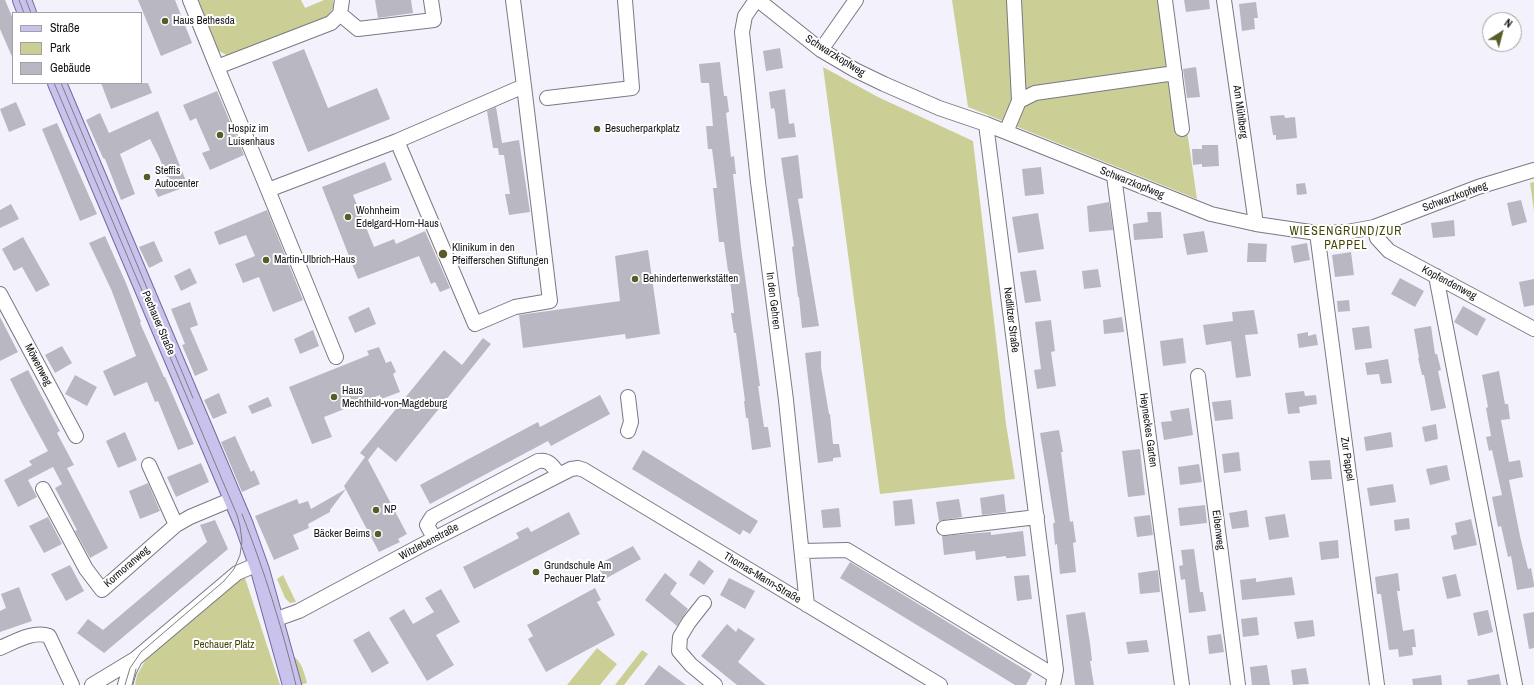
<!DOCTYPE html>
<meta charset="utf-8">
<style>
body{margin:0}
#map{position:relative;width:1534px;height:685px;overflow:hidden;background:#f3f2fc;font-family:"Archivo Narrow",sans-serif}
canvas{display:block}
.legend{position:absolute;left:12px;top:12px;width:130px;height:72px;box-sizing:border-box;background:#fff;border:1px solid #a1a1a3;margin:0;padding:5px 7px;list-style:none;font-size:12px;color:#151418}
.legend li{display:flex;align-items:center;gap:8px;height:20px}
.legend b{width:20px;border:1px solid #a1a1a3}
.north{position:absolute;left:1482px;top:12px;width:40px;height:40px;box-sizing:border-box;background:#fff;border:1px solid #a1a1a3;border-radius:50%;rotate:36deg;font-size:11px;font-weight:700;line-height:16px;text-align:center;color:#151418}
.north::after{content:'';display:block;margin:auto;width:14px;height:18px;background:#5a5b28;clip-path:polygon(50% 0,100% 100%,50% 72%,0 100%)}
</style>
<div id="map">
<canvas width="1534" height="685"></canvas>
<ul class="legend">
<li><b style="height:5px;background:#c9c2ed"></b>Straße</li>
<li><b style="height:11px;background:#cccf95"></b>Park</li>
<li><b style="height:11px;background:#b9b8c2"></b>Gebäude</li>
</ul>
<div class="north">N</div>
</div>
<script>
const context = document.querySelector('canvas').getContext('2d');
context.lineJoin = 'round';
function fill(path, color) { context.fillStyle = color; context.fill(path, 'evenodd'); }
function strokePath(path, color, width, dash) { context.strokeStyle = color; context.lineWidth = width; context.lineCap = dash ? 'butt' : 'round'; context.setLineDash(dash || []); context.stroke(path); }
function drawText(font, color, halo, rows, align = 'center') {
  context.font = font + ' "Archivo Narrow",sans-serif'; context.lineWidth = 4; context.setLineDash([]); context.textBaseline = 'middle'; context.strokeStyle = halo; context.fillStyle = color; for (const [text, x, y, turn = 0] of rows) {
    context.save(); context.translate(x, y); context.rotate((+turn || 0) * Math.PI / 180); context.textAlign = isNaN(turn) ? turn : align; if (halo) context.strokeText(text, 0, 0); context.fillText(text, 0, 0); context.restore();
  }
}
const green = new Path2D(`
 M197 0H301L305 8 324 0H333L334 7 325 19 230 57 217 50Z
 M952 0H1168L1197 199 968 107Z
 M823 67 878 97 973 141 1006 424 1015 479 880 494Z
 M1534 182V211L1530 183Z
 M283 575 296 602 290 603 285 598 277 579Z
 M245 578 280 685H135L137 675 148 656 238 581Z
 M597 648 617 664 600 685H567Z
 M642 650 648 654 624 685H615Z
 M292 655C302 662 304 672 307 683L300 685Z`);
const building = new Path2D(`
 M0 0H5L13 19V59L0 29Z
 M138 0H175L192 43 161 56Z
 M375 0H411L413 13 378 18Z
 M1184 0H1209L1210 9 1186 12Z
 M1256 2 1258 18H1254L1255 29 1242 31 1239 4Z
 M780 48 783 68 766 71 763 51Z
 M304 49 328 108 377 88 390 119 308 152 272 62Z
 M720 62 724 96H727L729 112 726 113 731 157 734 156 736 174H733L741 247 756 357 760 386H758L764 427H768L771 447 752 450 748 418H746L744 401H745L736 333H734L731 313H734L729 271H728L724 242H719L713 188H717L712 149H708L706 126H713L709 83H701L699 64Z
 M1196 67 1200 97 1187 98 1183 69Z
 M101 83H148L152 93 111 109Z
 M785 89 789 124 794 123 796 137 778 139 775 112 774 108 771 109 769 92Z
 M217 91 244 155 210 170 202 153 210 150 196 118 190 121 183 105Z
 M16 102 26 125 9 132 0 109Z
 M496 107 502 143 519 140 530 212 509 215 505 194H510L504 155H499L498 148H493L487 111Z
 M158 111 188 186 158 197 153 186 168 180 159 157 150 139 120 154 135 194 121 200 105 159 103 158 86 120 100 113 109 133Z
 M1284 115 1285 118 1295 117 1297 138 1276 140V135H1273L1270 116Z
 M57 123 97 214 80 221 42 129Z
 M1202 145H1218L1219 166 1202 167V164L1193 165 1192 149H1202Z
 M798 155 803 198 798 199 819 326 802 328 799 297H798L796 281 792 247 794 246 781 158Z
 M385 162 392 180 353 195 374 247 394 239 396 244 425 231 450 288 440 292 435 282 431 284 419 256 358 279 322 187Z
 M1041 167 1044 194 1025 196 1022 169Z
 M1305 183 1307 194 1297 195 1296 184Z
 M1521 200 1527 222 1512 226 1507 203Z
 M1109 202 1113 230 1089 232 1087 206Z
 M11 204 19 219 0 228V210Z
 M267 210 303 300 273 312 259 277 243 283 235 264 255 256 246 235 219 245 214 232Z
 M1147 212H1161L1163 238 1134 240 1133 224 1148 222Z
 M1038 213 1044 249 1018 253 1012 217Z
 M1454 220 1455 236 1433 238 1431 223Z
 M1204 231 1208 252 1187 255 1183 234Z
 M105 236 126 283 141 322 140 323 164 377H165L194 444 178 450 158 401 155 402 147 382 114 396 103 371 136 356 111 289 89 243Z
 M23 237 50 285 36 292 22 267 14 271 2 249Z
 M154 241 163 261 149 268 139 247Z
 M1248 243 1267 244 1266 262H1247Z
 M1307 243 1310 260 1294 263 1291 246Z
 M648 250 660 334 626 339 625 334 523 348 519 315 620 301 615 256Z
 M1351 252 1354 275 1335 277 1332 255Z
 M190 268 197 283 181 291 174 276Z
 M1098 269 1101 287 1084 289 1082 271Z
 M1036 270 1041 301 1025 303 1020 272Z
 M1400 278 1424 291 1415 307 1391 294Z
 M1534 279V305L1524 307 1519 282Z
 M1349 300 1350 311 1338 312 1337 301Z
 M190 302 198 325 190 328 208 370 195 376 182 345 185 344 171 309Z
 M1463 306 1486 319 1477 336 1454 322Z
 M369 307 376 324 355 333 348 317Z
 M1254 310 1258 334 1245 335 1251 376 1236 378 1231 341 1206 345 1203 325 1233 321 1232 312Z
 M0 317 18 352 0 361Z
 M1122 317 1124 332 1104 334 1103 320Z
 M1051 320 1055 351 1051 352 1056 386 1037 389 1034 370 1041 369 1035 322Z
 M1369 326 1372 348 1355 350 1352 328Z
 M1431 326 1435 354H1437L1441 370 1438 371 1446 408 1431 411 1424 375H1422L1418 358H1419L1414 329Z
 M313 330 319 346 300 354 294 339Z
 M1308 332V336L1316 334 1318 345 1299 348 1297 334Z
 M483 338 491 344 396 462 378 447 368 460 407 534 398 539 400 542 379 552 344 486 365 457 360 453 444 350 462 365Z
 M1183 338 1186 363 1163 366 1160 341Z
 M62 346 72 363 55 373 45 355Z
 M379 347 386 363 391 361 396 372 393 374 400 392 381 399 380 395 324 417 332 437 312 444 289 387 369 355 367 351Z
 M821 351V367L829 414H830L833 444H839L841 457 833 458V461L818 463 805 353Z
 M1388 359 1392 383 1381 384 1379 374 1367 375 1365 363Z
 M28 370 60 431 57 433 74 465 67 468 108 548 90 558 75 531 77 530 55 488 62 484 53 467 28 480 37 497 18 507 4 480 32 465 29 461 48 451 23 405 10 379Z
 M1499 371 1505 404H1508L1510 419 1501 420 1509 462 1520 460 1523 477 1509 480 1520 536 1528 569 1531 568 1534 584V587L1517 590 1511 556 1508 557 1501 526 1498 527 1492 497 1502 495 1492 450 1489 451 1486 437 1491 436 1486 408 1488 407 1482 375Z
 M75 375 97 387 87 406 65 394Z
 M1304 391 1305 396 1316 395 1317 404 1299 407 1300 413 1288 414 1285 393Z
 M219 393 227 413 213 419 204 400Z
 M600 395 610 414 551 446 548 441 430 504 420 485 538 422 540 427Z
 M268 397 272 406 252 414 248 406Z
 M1231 400 1233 419 1215 421 1212 402Z
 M1189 408 1193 435 1164 440 1161 422 1172 421 1170 411Z
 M1436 424 1438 439 1425 442 1422 427Z
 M1059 430 1063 452H1061L1070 522 1073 521 1076 542 1073 543 1076 572 1060 574 1057 544 1055 545 1053 523H1055L1040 433Z
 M125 432 137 460 118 468 106 441Z
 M1391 432 1393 447 1366 451 1364 437Z
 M235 436 251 472 254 470 260 484 242 492 221 442Z
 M1140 449 1145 495 1128 497 1122 451Z
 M643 450 758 521 750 534 743 530 740 535 632 469Z
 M1239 452 1241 471 1224 473 1222 454Z
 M1330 460 1332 479 1311 480 1309 461Z
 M201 463 209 482 176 497 167 477Z
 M1199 464 1202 482 1180 485 1178 467Z
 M1447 465 1450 480 1430 485 1426 469Z
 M148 483 160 511 140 519 129 491Z
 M1393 484 1396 502 1370 506 1367 488Z
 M346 489 330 510V512L308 524 309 528 293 535 299 549 274 560 255 516 297 499 299 504 308 501 311 509Z
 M1004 494 1006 512 982 515 980 498Z
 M912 499 915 524 895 526 893 501Z
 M959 499 962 517 939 521 936 502Z
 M1205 505 1207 523 1180 526 1178 508Z
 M839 508 841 527 823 528 821 510Z
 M1247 510 1249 527 1232 529 1229 513Z
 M569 512 580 534 474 589 463 567 519 538 516 533 528 527 531 532Z
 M1285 514 1289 537 1269 540 1265 517Z
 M1150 515 1153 535 1137 537 1134 517Z
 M48 517 62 544 44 553 29 526Z
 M1409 518 1410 529 1395 531 1394 520Z
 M1471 519 1477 545 1454 550 1451 536 1457 534 1455 523Z
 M215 520 228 549 104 653 77 633 88 619 103 630 207 542 200 525Z
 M1023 531 1026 556 1010 558H1006V556L976 560 975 551 944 555 942 536 991 532V535Z
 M1338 540 1339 558 1321 560 1319 542Z
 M633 546 641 559 605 579 597 565Z
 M1194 549 1200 592H1203L1206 611 1189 613 1185 579 1181 580 1179 566 1183 565 1181 550Z
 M699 560 714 571 704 585 689 575Z
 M850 562 1032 674 1026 685H1015L840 578Z
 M70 565 84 591 66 601 51 574Z
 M1158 570 1160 592 1140 594 1138 573Z
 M665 573 677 583 670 594 688 609 677 626 645 600Z
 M1398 573 1400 591H1397L1403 631 1414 629 1416 647H1412L1413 655 1399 657 1398 649 1389 650 1381 594H1377L1375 577Z
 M1456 574 1461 596 1447 599 1442 577Z
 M1029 575 1032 599 1017 601 1014 576Z
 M1292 577 1295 595 1242 600 1240 580 1256 578V582Z
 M729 578 755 591 745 609 720 595Z
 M19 587 32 621 0 632V611L6 608 1 594Z
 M595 588 601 600 597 602 615 635 546 672 528 639 533 636 527 625Z
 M441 589 460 622 436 635 454 665 427 681 389 618 404 609 413 624 434 612 425 598Z
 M1488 610 1493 632 1478 636 1473 613Z
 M1085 612 1090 643 1092 661H1090L1094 685H1075L1066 615Z
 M1534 612V648L1529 649 1523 614Z
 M1257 617 1259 635 1243 637 1241 619Z
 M1313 620 1315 636 1297 639 1294 622Z
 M727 624 736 632 738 628 755 639 738 662 766 685H737L701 656Z
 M369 631 389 663 372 673 353 640Z
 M1221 634 1224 652 1209 654 1207 636Z
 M1147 640 1149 652 1128 654 1126 642Z
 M659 665 686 685H644Z
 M1267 665 1270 685H1252L1250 667Z
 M1306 668 1309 684 1293 685 1291 670Z
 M1499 674 1501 685H1468L1467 680Z
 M1441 675 1442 685H1413L1412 679Z`);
const minor = new Path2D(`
 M190 0 217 67 331 23 340 14 342 0
 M756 0 745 16 742 32 758 182 786 400 807 605
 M758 0 821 50 855 70 884 84 939 108 986 124 1211 214 1256 224 1317 233 1347 232 1374 227 1478 187 1534 170
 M1014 0 1019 101
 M1165 0 1182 129
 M1224 0 1256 224
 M340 14 358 29 434 20 431 0
 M821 50 856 0
 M217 67 268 190 397 141 524 86 513 0
 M547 98 632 88 625 0
 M986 124 1056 670 1053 685
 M1006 132 1019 101 1035 93 1175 73
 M397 141 475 324 515 307 550 301 524 86
 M1114 176 1182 685
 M268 190 336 357
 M1374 227 1377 238 1389 251 1534 329
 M1317 233 1377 685
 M1436 276 1515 685
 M0 294 76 436
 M1198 376 1238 685
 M628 431 631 422 628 397
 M149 465 176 525
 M43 489 86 569 102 590 176 525 190 517 233 499
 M944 528 1037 517
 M434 538 427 525 432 517 538 461C549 459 553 466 559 475
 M802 551 847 550 1055 676
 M704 603 689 622 680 637 679 651 691 665 715 685
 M274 620 299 611 422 545 571 469 578 468 584 470 940 685
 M0 648C14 642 34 630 49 636L72 685
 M92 685 135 659 237 573 258 564
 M125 685 129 671 135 659`);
const major = new Path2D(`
 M22 0 27 13
 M57 83 244 525 260 570 292 685`);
const tram = new Path2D(`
 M19 0 24 13
 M26 0 31 13
 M54 83 237 515 240 526 242 541 240 555 234 569 224 581 141 652 130 668 125 685
 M61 83 193 398
 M242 514C264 570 282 627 296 685
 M132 685 136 669`);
const markers = [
 [165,21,4,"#5a5b28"],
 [597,129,4,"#5a5b28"],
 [220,135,4,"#5a5b28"],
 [147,177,4,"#5a5b28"],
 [348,217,4,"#5a5b28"],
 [443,254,5,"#5a5b28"],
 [266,260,4,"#5a5b28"],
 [635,279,4,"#5a5b28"],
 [334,397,4,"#5a5b28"],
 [376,510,4,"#5a5b28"],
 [378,534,4,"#5a5b28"],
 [536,572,4,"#5a5b28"]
];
const poiNames = [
 ["Haus Bethesda",173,21],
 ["Hospiz im",228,129],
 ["Luisenhaus",228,142],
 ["Besucherparkplatz",605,129],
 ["Steffis",155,171],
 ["Autocenter",155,184],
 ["Wohnheim",356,211],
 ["Edelgard-Horn-Haus",356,224],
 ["Klinikum in den",452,248],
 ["Pfeifferschen Stiftungen",452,261],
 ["Martin-Ulbrich-Haus",274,260],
 ["Behindertenwerkstätten",643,279],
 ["Haus",342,391],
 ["Mechthild-von-Magdeburg",342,404],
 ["NP",384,510],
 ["Bäcker Beims",370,534,"right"],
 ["Grundschule Am",544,566],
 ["Pechauer Platz",544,579]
];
const streetNames = [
 ["Schwarzkopfweg",835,56,32],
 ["Am Mühlberg",1240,112,82],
 ["Schwarzkopfweg",1132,183,22],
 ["Schwarzkopfweg",1455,197,-20],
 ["Kopfendenweg",1449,283,28],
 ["In den Gehren",773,301,83],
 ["Nedlitzer Straße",1011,320,83],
 ["Pechauer Straße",158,323,67],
 ["Möwenweg",38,365,62],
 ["Heyneckes Garten",1148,430,82],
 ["Zur Pappel",1347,459,82],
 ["Eibenweg",1218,530,83],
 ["Witzlebenstraße",429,542,-28],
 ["Kormoranweg",127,567,-41],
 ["Thomas-Mann-Straße",762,578,31]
];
const parkNames = [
 ["Pechauer Platz",224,645]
];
const neighbourhoodNames = [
 ["WIESENGRUND/ZUR",1346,232],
 ["PAPPEL",1346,246]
];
fill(green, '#cccf95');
fill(building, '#b9b8c2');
strokePath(minor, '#7a7982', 16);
strokePath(major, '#736b9b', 20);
strokePath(minor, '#fff', 14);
strokePath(major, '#c9c2ed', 18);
strokePath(tram, '#7f7e84', 1);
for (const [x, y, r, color] of markers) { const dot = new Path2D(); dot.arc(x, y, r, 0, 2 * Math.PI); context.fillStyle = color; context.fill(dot); strokePath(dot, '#fff', 1.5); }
drawText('11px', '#151418', '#fff', poiNames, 'left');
drawText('11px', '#151418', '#fff', streetNames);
drawText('11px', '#45450e', '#fff', parkNames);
context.letterSpacing = '1px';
drawText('12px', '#434402', '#fff', neighbourhoodNames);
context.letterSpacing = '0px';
</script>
